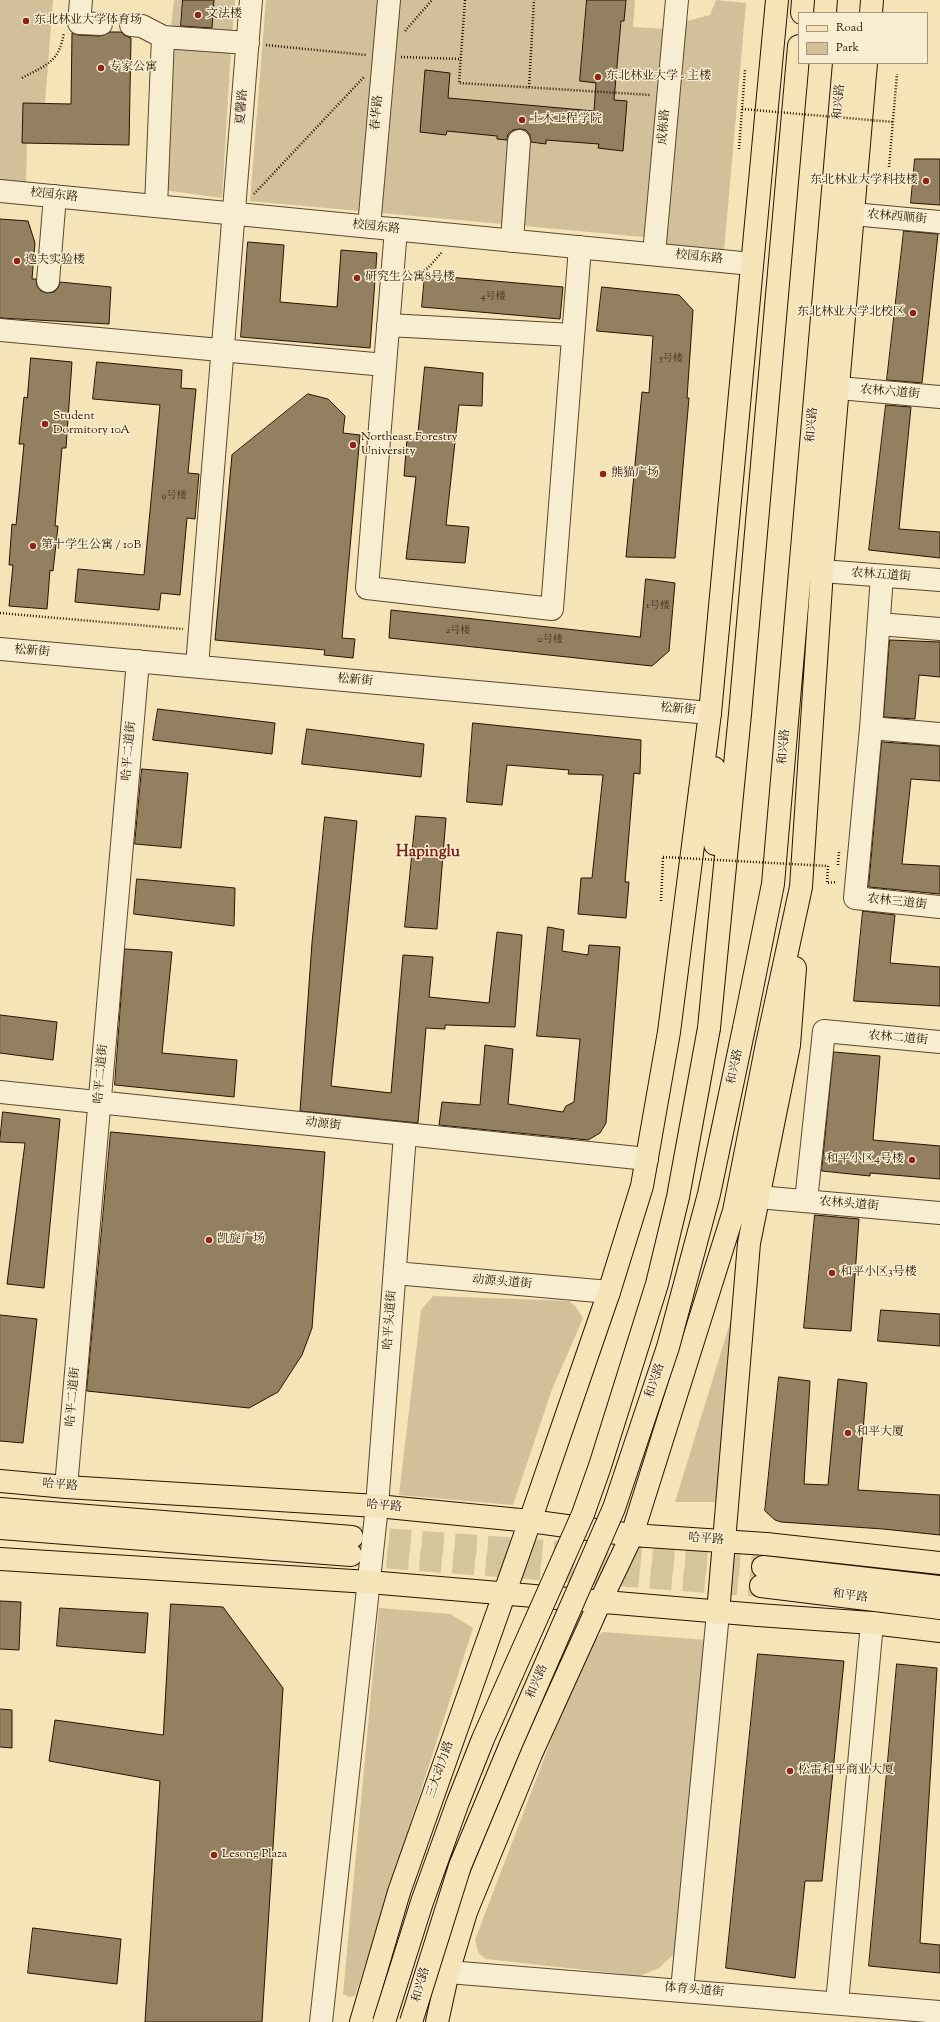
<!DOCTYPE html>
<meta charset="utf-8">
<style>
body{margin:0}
#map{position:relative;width:940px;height:2022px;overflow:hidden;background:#f4e4b8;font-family:"Sorts Mill Goudy",serif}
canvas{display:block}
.legend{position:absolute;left:798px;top:12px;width:130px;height:52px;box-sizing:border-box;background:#f8edd1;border:1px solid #a4967d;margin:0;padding:5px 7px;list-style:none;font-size:12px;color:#271300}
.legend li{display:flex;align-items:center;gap:8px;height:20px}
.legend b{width:20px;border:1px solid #a4967d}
</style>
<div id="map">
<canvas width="940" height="2022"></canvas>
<ul class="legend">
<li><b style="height:5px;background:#f4e4b8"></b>Road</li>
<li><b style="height:11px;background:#d1c099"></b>Park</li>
</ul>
</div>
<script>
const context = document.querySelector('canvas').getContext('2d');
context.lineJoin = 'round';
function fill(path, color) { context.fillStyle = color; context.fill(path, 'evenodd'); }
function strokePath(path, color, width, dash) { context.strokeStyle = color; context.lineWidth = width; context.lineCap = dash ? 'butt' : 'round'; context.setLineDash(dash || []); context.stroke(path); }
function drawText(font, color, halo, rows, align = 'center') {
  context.font = font + ' "Sorts Mill Goudy","Noto Serif SC",serif'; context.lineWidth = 3; context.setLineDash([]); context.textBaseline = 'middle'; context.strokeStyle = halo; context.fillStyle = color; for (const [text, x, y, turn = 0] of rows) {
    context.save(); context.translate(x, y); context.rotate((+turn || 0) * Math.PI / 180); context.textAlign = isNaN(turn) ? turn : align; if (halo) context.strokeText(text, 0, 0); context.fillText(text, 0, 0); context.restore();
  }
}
const green = new Path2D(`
 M0 0H53L45 104 23 103 22 143H27L26 184 0 181Z
 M174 0H183L181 29 211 32 214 0H235L232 37 177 32 171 27Z
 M266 0H635L633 27 666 29 644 237 250 201Z
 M716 0 746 3 724 251 661 244 680 23 710 15Z
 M170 46 231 49 222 198 164 190Z
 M745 1274 727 1502H675Z
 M433 1296 569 1301 575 1306 583 1318 551 1392 513 1505 399 1495 421 1310Z
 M379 1608 450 1614 473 1628 355 1996 349 1997 343 1994Z
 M603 1632 707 1640 674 1954 659 1968 640 1976 486 1959 479 1954 475 1940 587 1646Z`);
const building = new Path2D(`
 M183 0H214L212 28 181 26Z
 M587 0H626L624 21H621L614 100 627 101 623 151 598 148 599 144 546 140V144L531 142 530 135 526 130 520 129 513 130 508 134 507 140 497 139V136L447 131 446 135 420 132 425 70 450 73 448 98 594 111 596 83 580 81Z
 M110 32H121L124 35 131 38 129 145 22 143 23 103 71 104 72 33 78 35 100 36Z
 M915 159H940V205L911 203Z
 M0 219 28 221 35 243 32 279H36L37 286 41 291 47 293 54 292 58 288 60 282 111 287 109 324 0 318Z
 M904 231 938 234 922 383 887 380Z
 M248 242 284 245 280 302 337 307 341 250 377 253 370 348 241 337Z
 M425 275 563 287 560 319 422 307Z
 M602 287 679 295 693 310 687 398H689L675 558 626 557 642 392 649 393 653 336 597 331Z
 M31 358 72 362 66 448H62L55 526H58L53 571 50 570 47 609 9 606 13 565H9L12 524 16 525 24 444H19L24 397 27 398Z
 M97 362 182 370 181 388 196 389 188 473 199 474 195 519 187 518 180 595 161 593 159 610 75 602 78 569 144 575 160 405 93 399Z
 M425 367 483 373 482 406 459 405 446 525 469 527 465 563 406 559 416 477 404 476 407 439H417Z
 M308 394 328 399 345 416 343 433 360 435 342 638 355 639 353 658 324 655 325 650 215 640 232 455Z
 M886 405 911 407 899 529 940 532V558L869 550Z
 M646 579 675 583 669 651 652 666 389 638 391 610 640 637Z
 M890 640 940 642V677L919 675 915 719 884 717Z
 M158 709 275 723 272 754 153 740Z
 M473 723 641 740 640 774 634 773 625 882H629L626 918 578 914 581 878H592L603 775 568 774 569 770 507 765 502 805 467 802Z
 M307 729 424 744 421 777 302 764Z
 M882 742 940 746V781L911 779 902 864 940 866V894L869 887Z
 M142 769 188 773 181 848 135 844Z
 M416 816 446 818 437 929 405 927Z
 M325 817 357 821 331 1086 391 1093 403 955 433 957 429 997 489 1003 497 932 522 935 515 1027 445 1025V1029L426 1028 418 1123 300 1111 312 943Z
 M137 879 235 888 234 926 134 914Z
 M863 911 895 915 890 963 940 967V1006L854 1001Z
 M548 927 564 930 562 951 588 955 589 945 620 947 606 1123 600 1133 588 1140 439 1125 442 1102 480 1105 485 1045 513 1049 508 1104 563 1112 566 1106 574 1102 580 1039 537 1036Z
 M125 949 172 952 162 1053 237 1060 234 1097 115 1085Z
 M0 1015 57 1022 53 1060 0 1053Z
 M834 1052 880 1056 873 1140 940 1146V1179L870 1173V1176L822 1171Z
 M3 1112 60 1119 44 1288 7 1284 25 1143 0 1142Z
 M111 1132 325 1152 312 1328 302 1355 278 1392 249 1408 87 1391Z
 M815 1215 859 1219 851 1331 804 1328Z
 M881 1310 940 1314V1346L878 1341Z
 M0 1315 37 1319 23 1443 0 1441Z
 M779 1377 810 1381 804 1484 828 1485 838 1379 867 1383 858 1490 940 1495V1535L883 1529 781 1522 775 1520 765 1511Z
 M0 1601 21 1602 19 1650 0 1649Z
 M171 1604 223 1607 283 1688 262 2022H145L160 1781 49 1761 55 1720 163 1735Z
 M60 1608 148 1613 145 1653 57 1646Z
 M758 1654 844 1661 822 1881H805L795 1978 726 1968Z
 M897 1664 937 1668 920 1943 940 1945V1973L869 1966Z
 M0 1709 12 1710V1748L0 1747Z
 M33 1928 121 1939 117 1984 28 1973Z`);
const highwayTunnel = new Path2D(`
 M356 1537 763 1567
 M354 1555 761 1586`);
const path = new Path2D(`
 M465 0 459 83 651 95
 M405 31 432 0
 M266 45 366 55
 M401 57 461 59
 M22 78C47 64 59 63 64 32
 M529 87 534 0
 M739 149 745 70
 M889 167 897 74
 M254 194 364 77
 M411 278 428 268 442 252
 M0 613 183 629
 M838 865 839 852
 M828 866 827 883 837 882
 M661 901 663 857`);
const minor = new Path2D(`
 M81 0 79 23 101 24
 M131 25 142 26 163 37 248 43
 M0 191 752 264
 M156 206 163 37
 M853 214 940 222
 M369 227 389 0
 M396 229 367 588 552 609 580 247
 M512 241 519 141
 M654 254 677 0
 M48 281 55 196
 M388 325 573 335
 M0 330 385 365
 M839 388 940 397
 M822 571 940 580
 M882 576 871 728 855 898 940 907
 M879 624 940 629
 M0 649 710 713
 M197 666 251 0
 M871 728 940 734
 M0 1092 647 1159
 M758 1197 940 1213
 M806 1201 824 1031 940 1042
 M395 1273 609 1292
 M66 1487 138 661
 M448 1972 940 2012
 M682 1990 718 1613
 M837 2003 872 1623
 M321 2022 377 1506 405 1134`);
const major = new Path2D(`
 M766 1544 940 1563
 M763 1567 940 1587
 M761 1586 940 1608
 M758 1615 872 1623 940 1631`);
const highway = new Path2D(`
 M802 13 803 0
 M848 13 849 0
 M871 13 872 0
 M714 768 715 844
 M709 1028 740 714 799 46
 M744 1028 773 884 844 63
 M0 1481 66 1487 377 1506 530 1521 632 1535 766 1544
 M0 1509 352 1537
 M0 1528 351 1555
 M0 1559 369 1582 758 1615
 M718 1613 749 1243 789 1045 795 968
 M361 2022 399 1892 530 1521 609 1292 642 1186 669 1032 710 713 777 0
 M437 2022 448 1972 466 1912 531 1754 600 1602 632 1535 734 1211 767 1044 801 887 822 571 866 63`);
const pathBridge = new Path2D(`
 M742 109 893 122
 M663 857 828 866`);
const highwayBridge = new Path2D(`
 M384 2022 422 1902 458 1802 483 1739 583 1514 600 1466 657 1284 678 1197 709 1028
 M411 2022 460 1866 511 1744 614 1508 668 1347 709 1194 744 1028`);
const markers = [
 [198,15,4,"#8f2418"],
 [26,21,4,"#8f2418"],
 [101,68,4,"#8f2418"],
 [598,77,4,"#8f2418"],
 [522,120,4,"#8f2418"],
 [926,181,4,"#8f2418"],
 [17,261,4,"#8f2418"],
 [357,278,4,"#8f2418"],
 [913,313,4,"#8f2418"],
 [45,424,4,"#8f2418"],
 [353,445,4,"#8f2418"],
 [603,474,4,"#8f2418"],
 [33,546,4,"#8f2418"],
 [912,1160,4,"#8f2418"],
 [209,1240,4,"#8f2418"],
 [832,1273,4,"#8f2418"],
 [848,1433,4,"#8f2418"],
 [790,1771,4,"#8f2418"],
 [214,1855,4,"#8f2418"]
];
const numberNames = [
 ["4号楼",493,297],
 ["5号楼",671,359],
 ["9号楼",174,496],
 ["1号楼",658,606],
 ["2号楼",458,631],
 ["0号楼",550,640]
];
const poiNames = [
 ["文法楼",206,15],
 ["东北林业大学体育场",34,21],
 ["专家公寓",109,68],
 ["东北林业大学 - 主楼",606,77],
 ["土木工程学院",530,120],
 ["东北林业大学科技楼",918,181,"right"],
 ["逸夫实验楼",25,261],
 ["研究生公寓8号楼",365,278],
 ["东北林业大学北校区",905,313,"right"],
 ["Student",53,417],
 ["Dormitory 10A",53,431],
 ["Northeast Forestry",361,438],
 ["University",361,452],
 ["熊猫广场",611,474],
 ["第十学生公寓 / 10B",41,546],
 ["和平小区4号楼",904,1160,"right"],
 ["凯旋广场",217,1240],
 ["和平小区3号楼",840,1273],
 ["和平大厦",856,1433],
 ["松雷和平商业大厦",798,1771],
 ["Lesong Plaza",222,1855]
];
const streetNames = [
 ["和兴路",840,102,-85],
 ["夏馨路",243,107,-86],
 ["春华路",378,113,-85],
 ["成栋路",665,127,-85],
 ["校园东路",54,196,6],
 ["农林西顺街",897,218,5],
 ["校园东路",376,228,6],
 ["校园东路",699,258,6],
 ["农林六道街",890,393,5],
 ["和兴路",813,425,-85],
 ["农林五道街",881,576,4],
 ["松新街",32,652,5],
 ["松新街",355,681,5],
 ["松新街",678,710,5],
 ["和兴路",785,747,-85],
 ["哈平二道街",130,751,-85],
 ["农林三道街",897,903,6],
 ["农林二道街",898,1039,5],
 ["和兴路",736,1067,-78],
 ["哈平二道街",102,1074,-85],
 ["动源街",323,1125,6],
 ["农林头道街",849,1205,5],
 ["动源头道街",502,1283,5],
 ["哈平头道街",391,1320,-86],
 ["和兴路",656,1381,-71],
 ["哈平二道街",74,1397,-85],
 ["哈平路",60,1486,5],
 ["哈平路",384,1507,5],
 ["哈平路",706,1540,4],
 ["和平路",850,1597,7],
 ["和兴路",538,1682,-67],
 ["三大动力路",441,1770,-71],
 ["和兴路",422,1985,-74],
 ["体育头道街",694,1991,5]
];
const districtNames = [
 ["Hapinglu",428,853]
];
fill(green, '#d1c099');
fill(building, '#928060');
strokePath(building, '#271300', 1);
strokePath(highwayTunnel, '#d5c59c', 22, [22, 11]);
strokePath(minor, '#5a472e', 24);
strokePath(major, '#271300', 24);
strokePath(highway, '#271300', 24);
strokePath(path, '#271300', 2.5, [1, 2]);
strokePath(minor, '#f8edd1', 22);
strokePath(major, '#f4e4b8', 22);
strokePath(highway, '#f4e4b8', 22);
strokePath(highwayBridge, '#271300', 24, []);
strokePath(pathBridge, '#271300', 2.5, [1, 2]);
strokePath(highwayBridge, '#f4e4b8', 22);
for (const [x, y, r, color] of markers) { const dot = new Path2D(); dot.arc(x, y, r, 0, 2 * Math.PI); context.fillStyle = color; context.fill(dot); strokePath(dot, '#f8edd1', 1.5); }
drawText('10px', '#422e18', null, numberNames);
drawText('12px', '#271300', '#f8edd1', poiNames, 'left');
drawText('12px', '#271300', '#f8edd1', streetNames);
drawText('bold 16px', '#7a1f14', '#f8edd1', districtNames);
</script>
